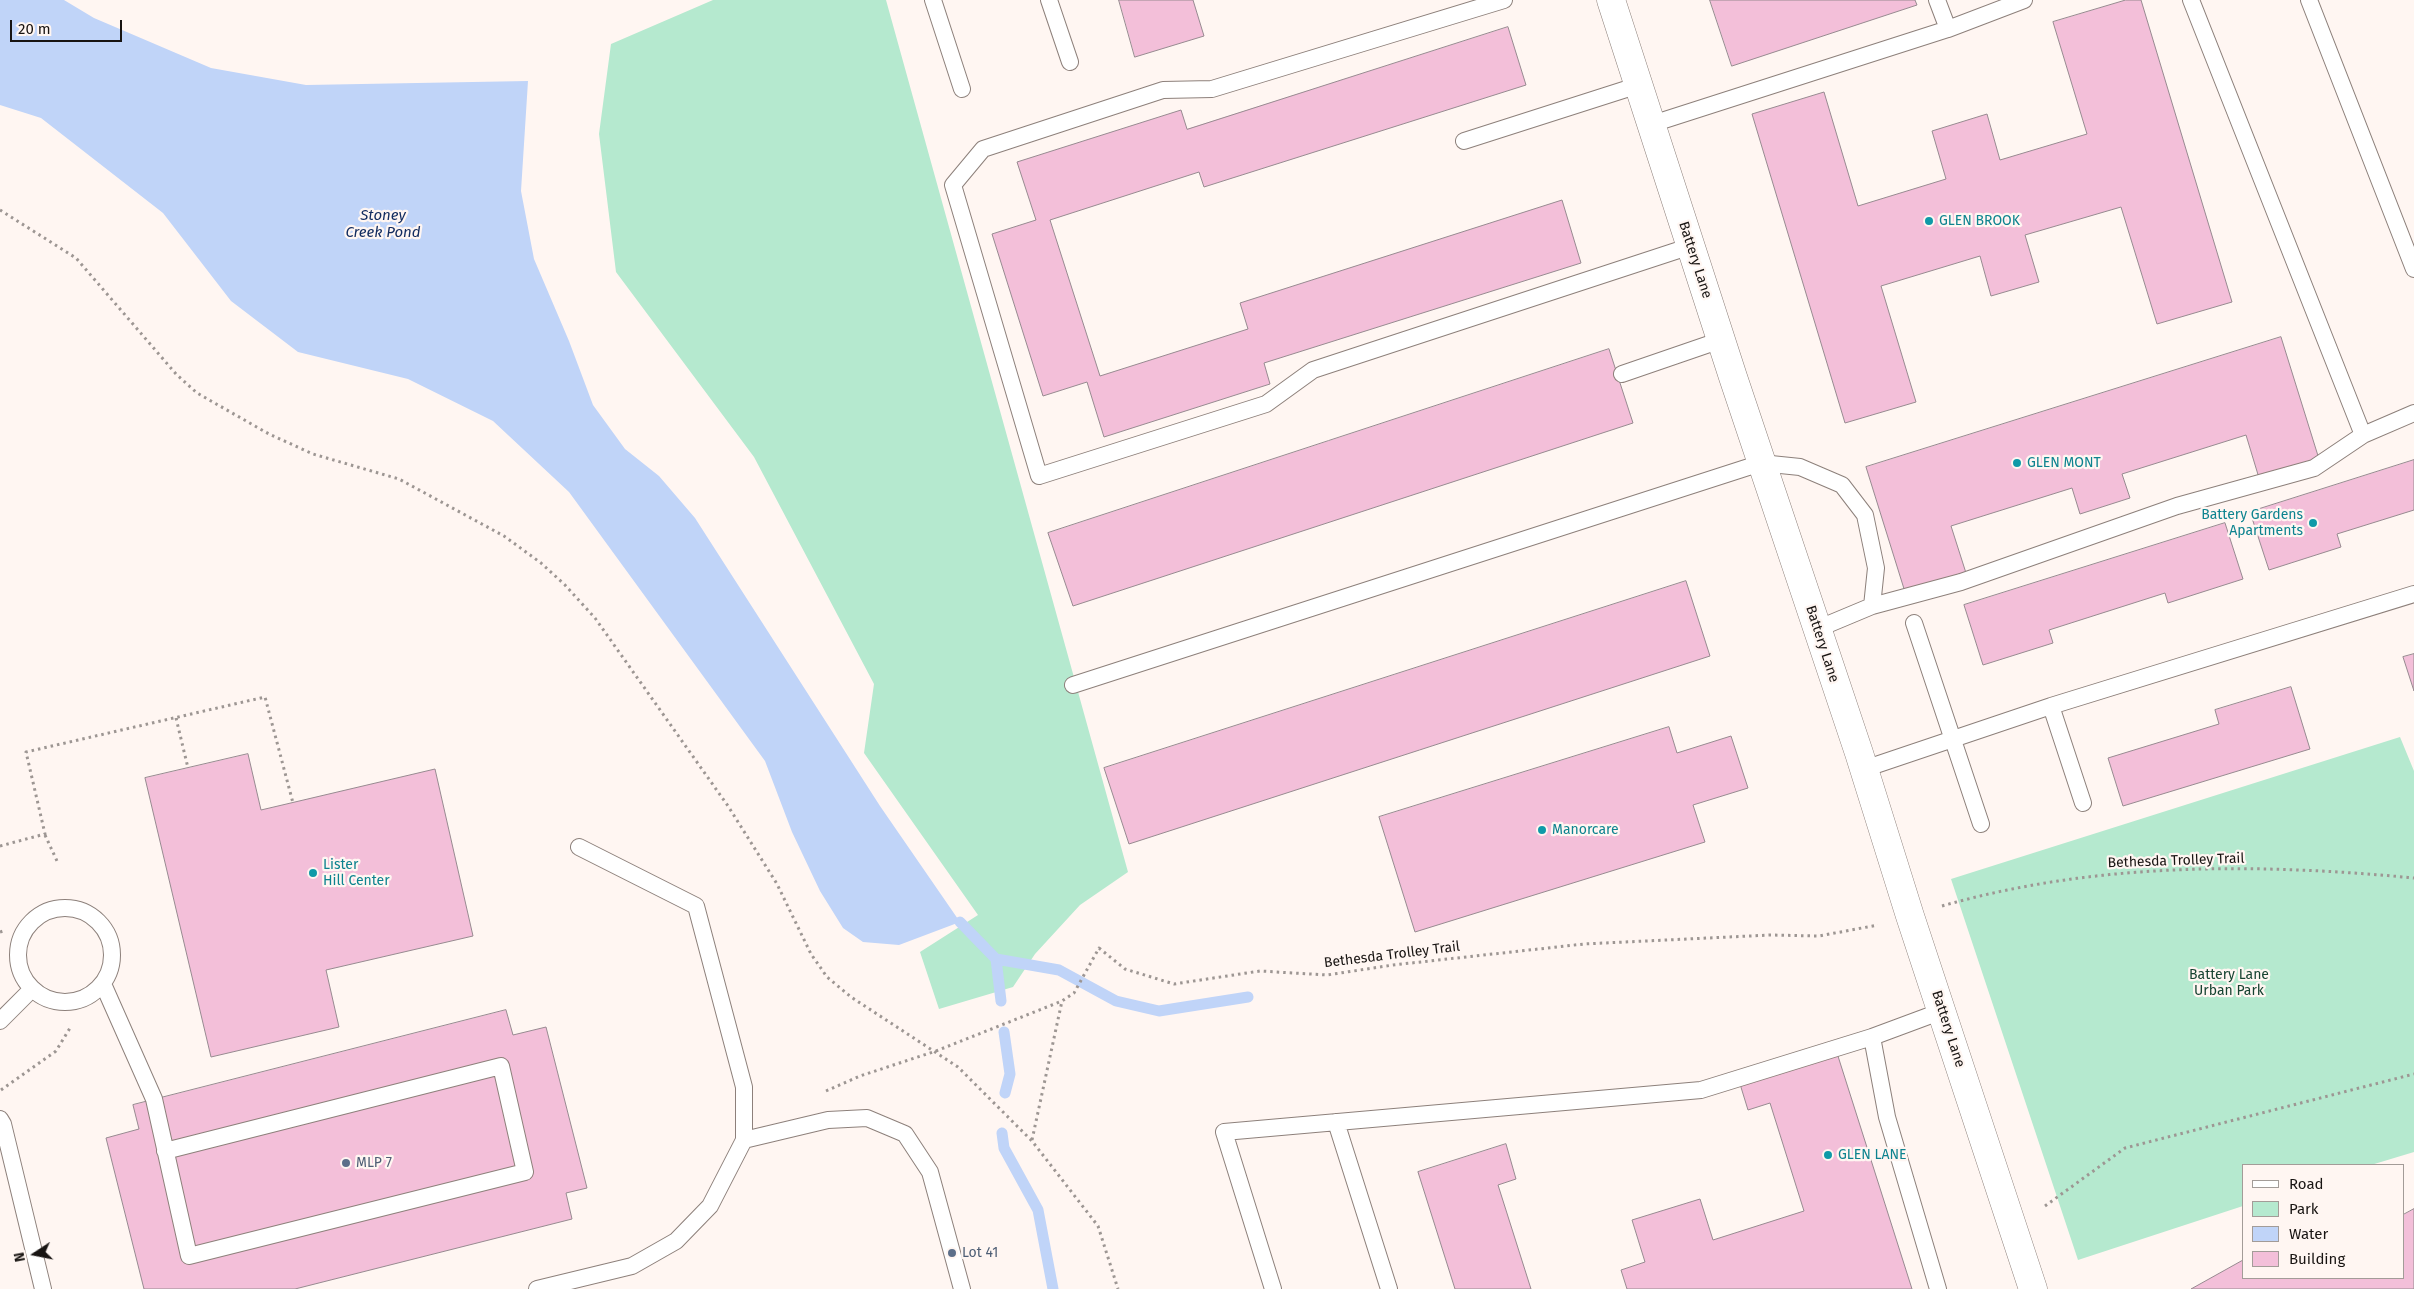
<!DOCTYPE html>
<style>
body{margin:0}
#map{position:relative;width:2414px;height:1289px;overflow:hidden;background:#fff6f2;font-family:"Fira Sans",sans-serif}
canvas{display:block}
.legend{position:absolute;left:2242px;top:1164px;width:162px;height:115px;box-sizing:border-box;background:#fff6f2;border:1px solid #a39c98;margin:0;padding:6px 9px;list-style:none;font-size:15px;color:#181412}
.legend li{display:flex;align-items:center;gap:10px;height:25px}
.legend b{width:25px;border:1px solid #a39c98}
.north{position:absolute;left:10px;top:1229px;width:50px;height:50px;-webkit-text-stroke:4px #fff6f2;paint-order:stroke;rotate:259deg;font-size:14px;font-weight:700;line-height:20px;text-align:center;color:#181412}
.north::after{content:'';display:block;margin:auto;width:18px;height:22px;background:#181412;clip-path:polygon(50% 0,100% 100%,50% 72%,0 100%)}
.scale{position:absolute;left:10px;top:20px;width:112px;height:22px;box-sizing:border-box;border:2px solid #181412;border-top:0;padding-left:6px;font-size:15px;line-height:18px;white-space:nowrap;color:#181412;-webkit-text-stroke:4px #fff6f2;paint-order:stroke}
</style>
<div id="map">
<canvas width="2414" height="1289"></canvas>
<ul class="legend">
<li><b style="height:6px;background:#fff"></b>Road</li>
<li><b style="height:14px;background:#b5e9cf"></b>Park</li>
<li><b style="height:14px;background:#c0d4f8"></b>Water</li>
<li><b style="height:14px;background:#f3bfd9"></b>Building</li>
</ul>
<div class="north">N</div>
<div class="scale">20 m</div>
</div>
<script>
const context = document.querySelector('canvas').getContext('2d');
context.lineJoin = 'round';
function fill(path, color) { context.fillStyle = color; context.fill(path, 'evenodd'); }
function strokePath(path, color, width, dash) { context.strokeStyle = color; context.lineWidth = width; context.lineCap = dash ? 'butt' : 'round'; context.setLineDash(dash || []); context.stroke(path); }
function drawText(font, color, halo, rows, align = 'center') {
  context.font = font + ' "Fira Sans",sans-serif'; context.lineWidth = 4.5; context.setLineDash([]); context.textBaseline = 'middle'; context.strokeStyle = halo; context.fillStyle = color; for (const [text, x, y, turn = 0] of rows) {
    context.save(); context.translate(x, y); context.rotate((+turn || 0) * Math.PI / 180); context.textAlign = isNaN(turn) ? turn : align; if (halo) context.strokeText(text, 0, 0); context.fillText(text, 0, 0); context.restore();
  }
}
const green = new Path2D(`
 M713 0H886L1128 872 1080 905 1035 954 1013 987 939 1009 920 952 978 915 864 753 874 684 754 457 616 272 599 134 611 44Z
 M2400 737 2414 771V1152L2371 1165H2243V1206L2078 1260 1951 879Z`);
const water = new Path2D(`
 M0 0H64L94 18 211 68 306 85 528 81 521 191 534 259 569 341 593 405 625 449 659 476 695 518 880 806 960 922 899 945 863 942 843 928 820 891 792 832 765 761 569 492 493 421 408 379 298 352 231 301 163 213 41 118 0 105Z`);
const stream = new Path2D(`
 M960 922 996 959 1059 970 1116 1001 1159 1011 1248 997
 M996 959 1001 1001
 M1004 1032 1010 1074 1005 1093
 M1002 1133 1004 1148 1038 1210 1053 1289`);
const building = new Path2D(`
 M1119 0H1193L1204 36 1135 57Z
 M1710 0H1915L1917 5 1732 66Z
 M2126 0H2141L2232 302 2157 324 2121 207 2025 235 2039 282 1991 296 1980 256 1881 286 1916 402 1845 423 1752 114 1824 92 1858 206 1946 179 1932 131 1987 114 2000 160 2087 134 2053 22Z
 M1508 27 1526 85 1204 187 1199 172 1050 220 1100 376 1248 329 1240 303 1562 200 1581 263 1264 363 1270 384 1104 437 1087 382 1043 396 992 234 1036 220 1017 162 1181 110 1187 129Z
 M2281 337 2319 459 2259 478 2246 435 2122 474 2130 498 2080 514 2072 488 1951 526 1966 573 1905 592 1866 467Z
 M1609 349 1633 423 1073 606 1048 533Z
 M2414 460V510L2337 534 2341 547 2269 570 2250 512Z
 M2225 523 2243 579 2168 603 2165 593 2049 630 2053 643 1983 665 1964 605Z
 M1686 581 1710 656 1129 844 1104 768Z
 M2414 654V691L2403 657Z
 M2291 687 2310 749 2123 806 2108 758 2219 724 2215 710Z
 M1669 727 1677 753 1731 736 1748 788 1693 805 1705 842 1415 932 1379 817Z
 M248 754 261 810 435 769 473 936 326 970 339 1027 211 1057 145 778Z
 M506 1010 513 1035 546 1027 587 1188 566 1193 572 1219 295 1289H144L106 1138 139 1129 133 1105Z
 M1837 1053 1912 1289H1627L1621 1270 1645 1262 1632 1220 1700 1199 1713 1240 1804 1211 1770 1103 1748 1110 1740 1084Z
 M1506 1144 1516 1179 1498 1185 1531 1289H1455L1418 1172Z
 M2414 1209V1289H2191L2243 1260V1278H2403V1215Z`);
const path = new Path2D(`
 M0 210 76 258 176 374 197 393 269 434 313 454 399 479 504 536 541 563 565 585 595 618 728 806 777 884 811 954 827 977 851 997 958 1067 1032 1141 1098 1226 1118 1289
 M176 718 188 768
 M45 835 57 861
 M0 846 45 834 26 752 265 697 293 803
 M1942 906C2095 862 2257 863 2414 878
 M0 932 3 931
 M1 1090 56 1051 70 1028
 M826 1091 860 1076 936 1051 1062 1001 1074 993 1099 948 1125 969 1174 984 1260 971 1327 975 1393 965 1584 944 1770 935 1819 936 1878 925
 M1032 1140 1062 1001
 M2045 1206 2125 1148 2414 1074`);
const service = new Path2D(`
 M933 0 962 89
 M1049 0 1070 62
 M1504 0 1212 89 1163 90 983 149 953 185 1039 476 1266 404 1313 370 1691 246
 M1937 0 1948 29
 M2191 0 2363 435 2414 413
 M2309 0 2414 269
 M1652 124 1948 29 2024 0
 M1464 141 1639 85
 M1622 374 1721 340
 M1914 623 1981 824
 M1817 629 1872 606 1961 582 2177 506 2314 468 2363 435
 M1073 685 1761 463 1800 467 1842 485 1865 515 1876 568 1872 606
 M2051 706 2083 803
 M1864 769 2051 706 2414 594
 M579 847 696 906 744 1087V1140
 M18 955a47 47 0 1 1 94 0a47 47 0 1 1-94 0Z
 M103 984 154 1099 189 1256 525 1172 501 1066 165 1151
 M0 1021 32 989
 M1872 1037 1887 1117 1938 1289
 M0 1119 3 1124 43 1289
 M1336 1122 1389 1289
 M537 1289 632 1266 676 1241 710 1206 744 1140 828 1120 867 1118 905 1134 930 1172 962 1289
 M1273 1289 1224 1132 1701 1090 1872 1037 1942 1011`);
const tertiary = new Path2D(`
 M1611 0 1733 377 1859 753 1910 916 2033 1289`);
const markers = [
 [1929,221,5,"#0f9aa8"],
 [2017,463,5,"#0f9aa8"],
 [2313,523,5,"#0f9aa8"],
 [1542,830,5,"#0f9aa8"],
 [313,873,5,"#0f9aa8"],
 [1828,1155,5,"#0f9aa8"],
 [346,1163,5,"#5c6f8a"],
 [952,1253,5,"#5c6f8a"]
];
const cultureNames = [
 ["GLEN BROOK",1939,221],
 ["GLEN MONT",2027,463],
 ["Battery Gardens",2303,515,"right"],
 ["Apartments",2303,531,"right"],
 ["Manorcare",1552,830],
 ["Lister",323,865],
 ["Hill Center",323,881],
 ["GLEN LANE",1838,1155]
];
const streetNames = [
 ["Battery Lane",1695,260,72],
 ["Battery Lane",1822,644,72],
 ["Bethesda Trolley Trail",2176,861,-2],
 ["Bethesda Trolley Trail",1392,955,-7],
 ["Battery Lane",1948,1029,72]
];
const parkNames = [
 ["Battery Lane",2229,975],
 ["Urban Park",2229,991]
];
const serviceNames = [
 ["MLP 7",356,1163],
 ["Lot 41",962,1253]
];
const waterNames = [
 ["Stoney",383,216],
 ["Creek Pond",383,233]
];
fill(green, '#b5e9cf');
fill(water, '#c0d4f8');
strokePath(stream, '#c0d4f8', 11);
fill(building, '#f3bfd9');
strokePath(building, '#978a90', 1);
strokePath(service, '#8d807b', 18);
strokePath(tertiary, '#8d807b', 29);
strokePath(path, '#9d9693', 3, [2.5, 4]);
strokePath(service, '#fff', 16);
strokePath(tertiary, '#fff', 28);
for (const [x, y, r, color] of markers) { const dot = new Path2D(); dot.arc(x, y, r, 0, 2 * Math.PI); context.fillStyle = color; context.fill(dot); strokePath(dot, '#fff6f2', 2); }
drawText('14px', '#0d838f', '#fff6f2', cultureNames, 'left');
drawText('14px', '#181412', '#fff6f2', streetNames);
drawText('14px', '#164331', '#fff6f2', parkNames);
drawText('14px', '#4e5e75', '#fff6f2', serviceNames, 'left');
drawText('italic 15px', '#122c60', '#fff6f2', waterNames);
</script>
